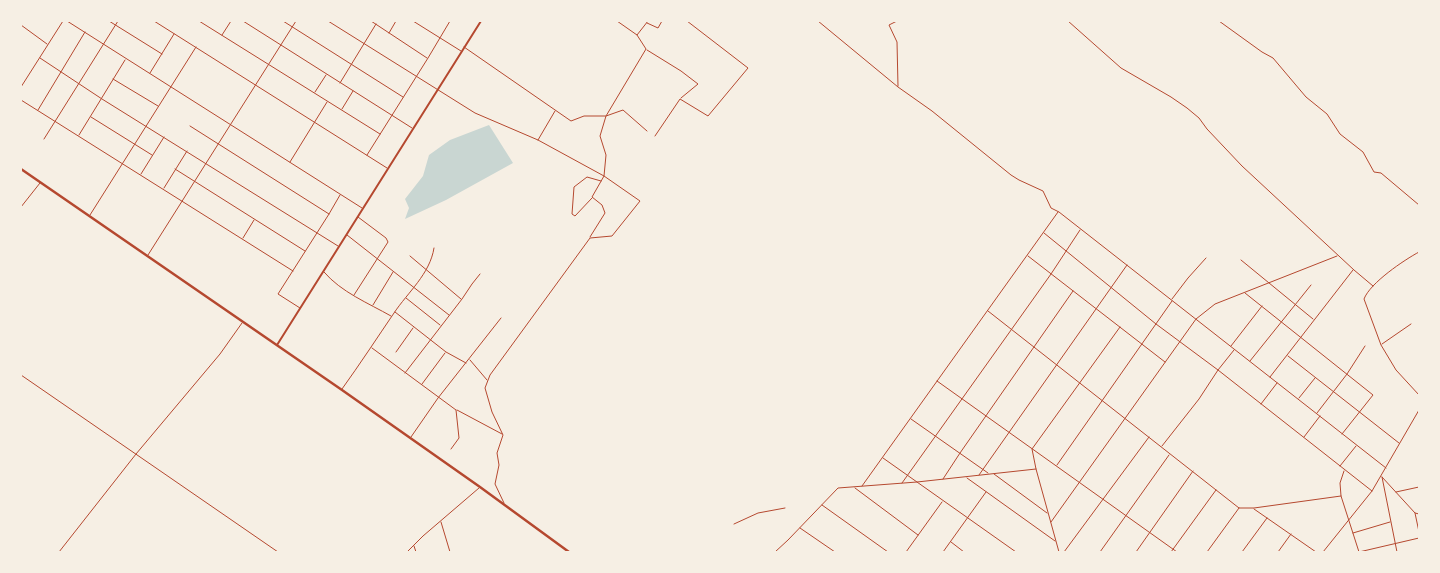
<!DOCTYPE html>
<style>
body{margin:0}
#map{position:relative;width:1440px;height:573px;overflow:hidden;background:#f6efe4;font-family:"Roboto Condensed",sans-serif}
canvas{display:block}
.frame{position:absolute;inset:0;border:22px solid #f6efe4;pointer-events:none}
</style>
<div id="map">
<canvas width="1440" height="573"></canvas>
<div class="frame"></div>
</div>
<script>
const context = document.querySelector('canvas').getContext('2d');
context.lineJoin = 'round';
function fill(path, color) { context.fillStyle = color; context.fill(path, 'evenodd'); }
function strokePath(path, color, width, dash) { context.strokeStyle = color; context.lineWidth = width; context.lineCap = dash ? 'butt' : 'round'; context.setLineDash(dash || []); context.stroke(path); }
const water = new Path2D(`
 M489 125 513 163 446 200 405 219 409 208 405 199 423 176 429 155 450 140Z`);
const minor = new Path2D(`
 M67 21 362 208
 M109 21 162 54
 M154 21 387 168
 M199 21 380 134
 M243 21 412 128
 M283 21 403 97
 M328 21 475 113 538 140 604 176 640 201 612 236 590 238 490 375 485 388 492 412 503 435 497 453 499 465 495 484 504 503
 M371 21 427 58
 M413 21 461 51
 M617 21 637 35 648 21
 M818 21 898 87 932 111 1011 175 1019 180 1043 191 1051 208 1059 212 1386 468
 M897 21 889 25 897 42 898 86
 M1068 21 1121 68 1171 97 1187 108 1199 118 1207 129 1242 166 1354 270 1373 286
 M1219 21 1262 52 1273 58 1306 97 1327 114 1340 134 1363 152 1374 172 1381 173 1419 205
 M647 23 658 28 662 21
 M21 25 47 44
 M389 33 396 21
 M222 35 231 21
 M464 47 571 121 584 116H606L623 110 647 131
 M647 50 681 71 698 84 681 98
 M40 58 102 99 338 246
 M150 73 174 34
 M113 79 158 106
 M340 83 376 24
 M21 87 63 21
 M315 92 326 75
 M21 100 293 271
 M342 109 353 91
 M38 110 85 32
 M91 117 152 155
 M190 126 329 214
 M79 135 125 60
 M655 136 680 99 708 116 748 68 687 21
 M44 139 118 21
 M538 140 555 111
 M367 155 428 58 450 21
 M290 162 327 102
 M175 169 305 251
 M141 174 164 137
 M164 188 187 151
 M592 198 575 216 572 214 574 187 587 177 601 181
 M21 207 40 183
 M90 215 196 47
 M1044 233 1156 324 1218 370 1372 491
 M347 235 449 315
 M590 237 605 213 602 205 592 197 604 176 606 155 600 136 606 116 646 49 637 35
 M243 238 254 220
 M1419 252C1404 260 1370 283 1364 299L1381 345 1396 370 1419 395
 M148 255 296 21
 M410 256 461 299
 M1028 256 1165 362
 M1241 260 1313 319
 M324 272C341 292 368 303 391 316
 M1245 293 1373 395 1342 434
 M354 295 388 242 386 238 358 217
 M406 298 440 325
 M1172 299 1188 278 1206 258
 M373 305 393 272
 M300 308 278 294 329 214 340 195
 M988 311 1239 508H1254L1341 496
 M395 312 446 352 466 363
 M1382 344 1411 324
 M1231 346 1262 306
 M372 348 456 410 459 438 451 449
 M396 352 413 328
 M1288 356 1399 443
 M470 360 487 380
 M1250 361 1311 285
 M405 373 462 299 472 284 480 274
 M21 375 278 552
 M1270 377 1353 270
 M937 381 1177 552
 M422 384 445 353
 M342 389C360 364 377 338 394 313 408 292 430 274 434 248
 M1299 398 1315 378
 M1261 404 1277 383
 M457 410 502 434
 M1317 413 1347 374 1365 346
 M911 419 988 473
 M411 437 438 398 501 318
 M1304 437 1320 416
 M1162 446 1199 399 1218 370 1234 350
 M883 458 1016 552
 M1057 465 1172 301
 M1340 466 1356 446
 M1344 471 1340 483 1341 496 1359 552
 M994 474 1047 513
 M979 475 1127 265
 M1382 477 1397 552
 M1382 477 1415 513 1419 514
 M967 478 1055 541
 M943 479 960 453 1073 291
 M902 483 1051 274 1080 230
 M862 486 1058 212
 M855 488 918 535
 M1396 492 1419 487
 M822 505 888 552
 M1254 509 1316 552
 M1415 513 1419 532
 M441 522 450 552
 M1051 522 1196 319 1215 304 1337 256
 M734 524 758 513 785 508
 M800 528 835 552
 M1353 533 1390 522
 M951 542 964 552
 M414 546 416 552
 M59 552 136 454 220 354 242 323
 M407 552 423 536 479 488
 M775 552 788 540 838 488 917 482 1036 469
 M906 552 942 502
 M943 552 986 492
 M1059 552 1036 469 1032 449 1120 327
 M1064 552 1149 437
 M1100 552 1169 455
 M1136 552 1193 471
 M1171 552 1216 490
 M1207 552 1239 508
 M1242 552 1267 518
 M1278 552 1291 534
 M1323 552 1372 491 1419 410
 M1359 552 1419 538`);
const tertiary = new Path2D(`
 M277 345 481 21`);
const primary = new Path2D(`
 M21 169 342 390 480 487 569 552`);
fill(water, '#c9d6d2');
strokePath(minor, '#b5482f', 1);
strokePath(tertiary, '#b5482f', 2);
strokePath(primary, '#b5482f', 2.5);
</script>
